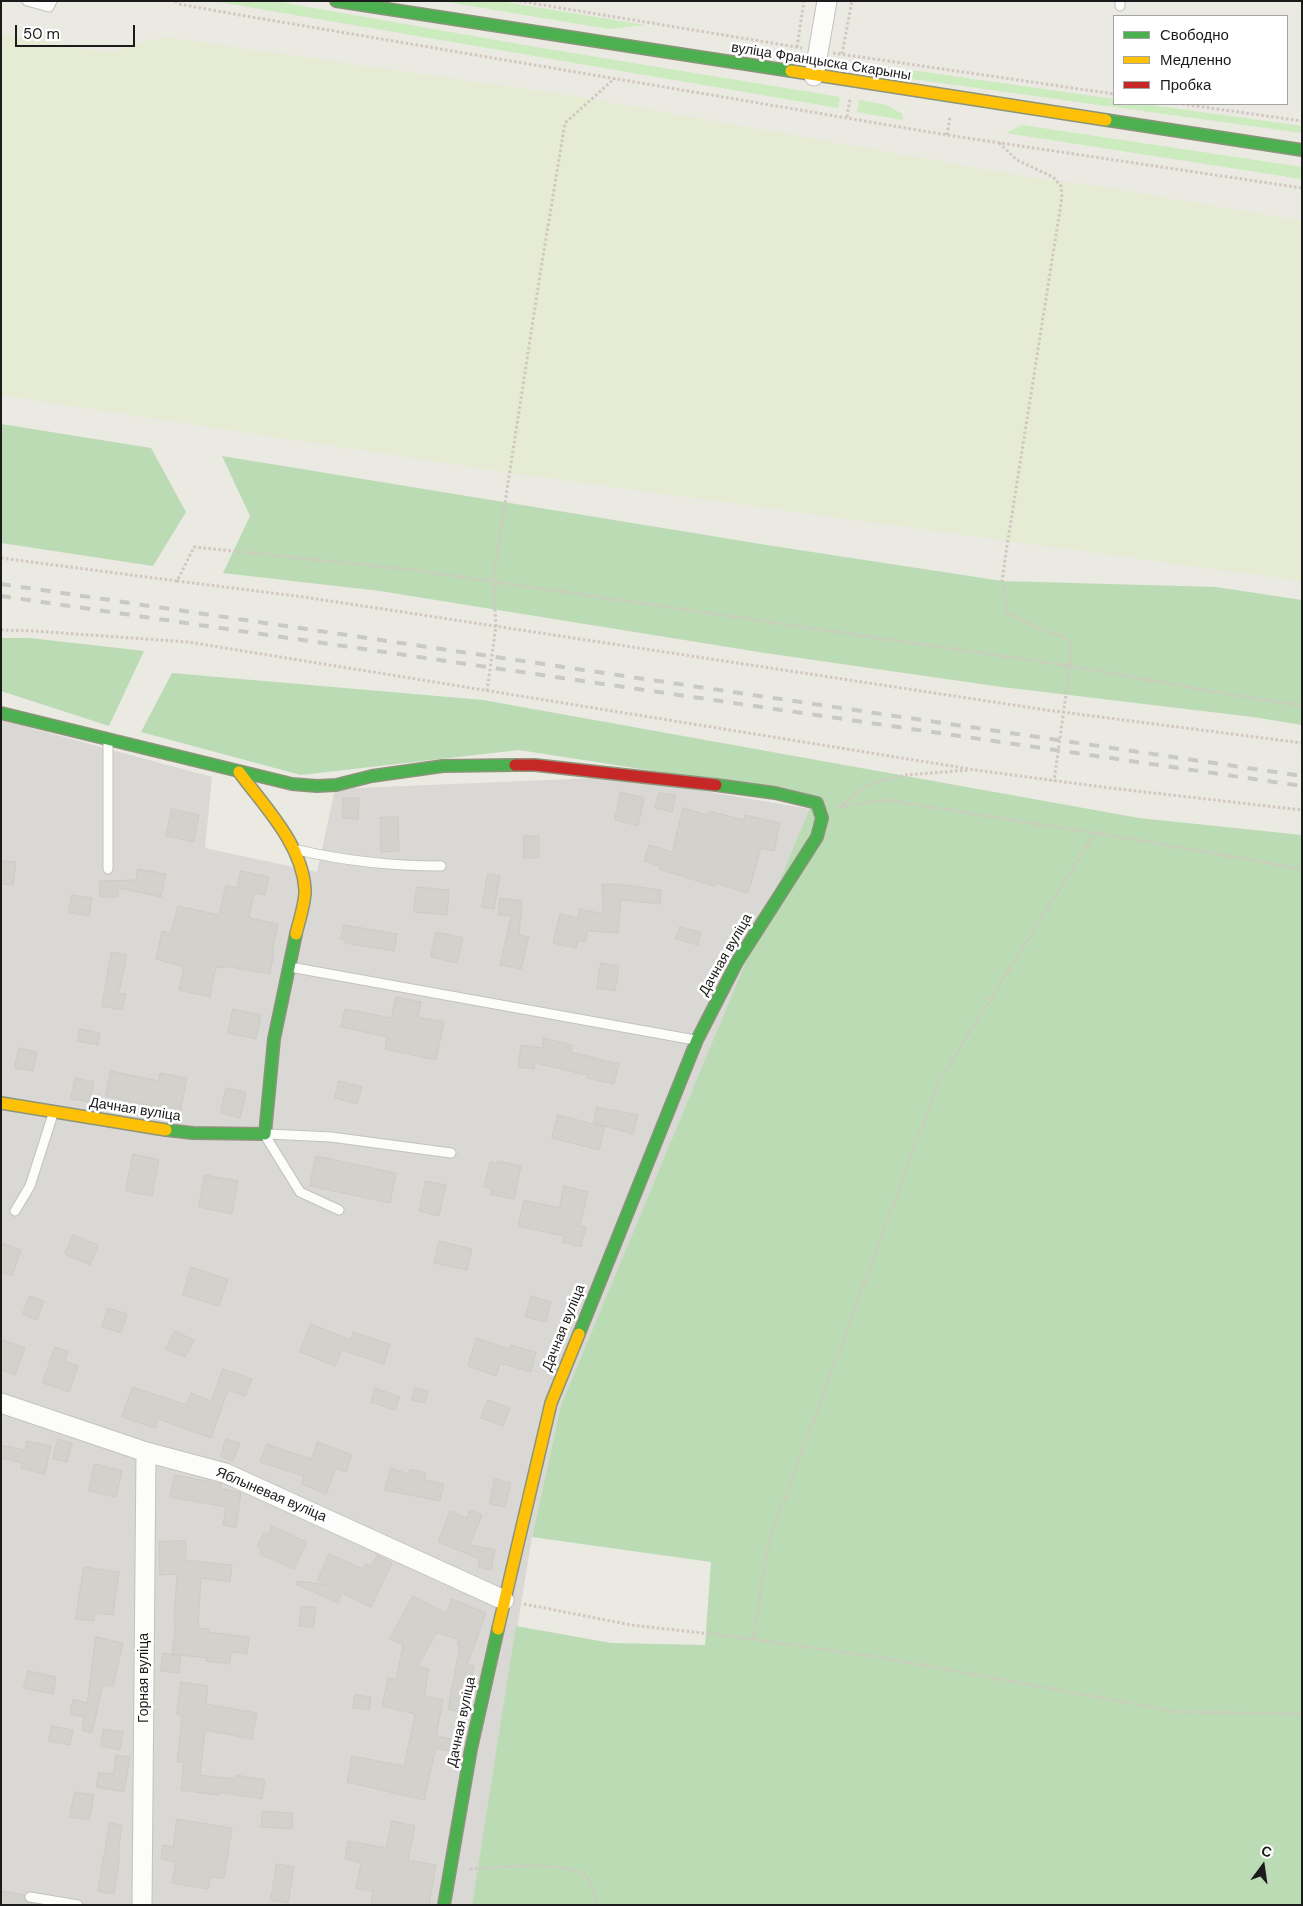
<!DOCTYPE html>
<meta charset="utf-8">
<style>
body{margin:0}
#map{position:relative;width:1303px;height:1906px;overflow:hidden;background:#eae9e2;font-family:"DM Sans",sans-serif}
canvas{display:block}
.frame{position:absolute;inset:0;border:2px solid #1b1b1b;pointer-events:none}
.legend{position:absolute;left:1113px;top:15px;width:175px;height:90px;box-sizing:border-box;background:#fff;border:1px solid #a4a4a4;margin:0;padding:6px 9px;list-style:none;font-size:15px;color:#1b1b1b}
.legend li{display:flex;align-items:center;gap:10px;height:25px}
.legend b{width:25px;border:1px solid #a4a4a4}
.north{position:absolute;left:1238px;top:1841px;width:50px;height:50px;-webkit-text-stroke:4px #fff;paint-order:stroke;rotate:14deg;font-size:14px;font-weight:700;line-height:20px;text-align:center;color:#1b1b1b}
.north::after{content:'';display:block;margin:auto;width:18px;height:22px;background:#1b1b1b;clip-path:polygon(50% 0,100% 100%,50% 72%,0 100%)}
.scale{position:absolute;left:15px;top:25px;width:120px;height:22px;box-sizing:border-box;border:2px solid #1b1b1b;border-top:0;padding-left:6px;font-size:15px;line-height:18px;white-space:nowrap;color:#1b1b1b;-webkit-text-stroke:4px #fff;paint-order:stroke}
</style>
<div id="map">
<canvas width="1303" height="1906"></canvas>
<div class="frame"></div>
<ul class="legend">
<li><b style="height:6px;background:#4caf50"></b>Свободно</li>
<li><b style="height:6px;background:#ffc107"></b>Медленно</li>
<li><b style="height:6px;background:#c62828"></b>Пробка</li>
</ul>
<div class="north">С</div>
<div class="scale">50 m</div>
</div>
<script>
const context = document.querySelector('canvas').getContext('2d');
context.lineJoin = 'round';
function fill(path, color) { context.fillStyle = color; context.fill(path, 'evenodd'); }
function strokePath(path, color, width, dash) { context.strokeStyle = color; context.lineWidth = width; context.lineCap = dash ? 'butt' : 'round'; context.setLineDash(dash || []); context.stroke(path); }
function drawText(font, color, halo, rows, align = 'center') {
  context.font = font + ' "DM Sans",sans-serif'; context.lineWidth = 5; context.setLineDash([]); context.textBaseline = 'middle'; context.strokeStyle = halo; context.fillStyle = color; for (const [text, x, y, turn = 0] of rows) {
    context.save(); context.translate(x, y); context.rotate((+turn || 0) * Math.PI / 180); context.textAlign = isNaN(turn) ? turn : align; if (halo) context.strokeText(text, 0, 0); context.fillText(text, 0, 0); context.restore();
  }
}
const residential = new Path2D(`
 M1 720 212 777 205 848 317 872 335 789 620 777 810 809 561 1405 532 1537 472 1905H1Z`);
const farmland = new Path2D(`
 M1 34 105 53 163 37 568 95 1028 177 1097 186 1302 221V581L511 473 1 395Z`);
const grass = new Path2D(`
 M213 1H274L530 46 840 97 838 108Z
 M441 1H499L645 25 609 29Z
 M861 63 1114 99V104H1144L1302 126V133L861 72Z
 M859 100 887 105 902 114 903 120 857 112Z
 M1022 125 1302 167V179L1006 133Z`);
const forest = new Path2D(`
 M1 424 151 448 186 512 153 566 1 543Z
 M222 456 773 546 1002 581 1216 587 1302 600V725L1253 717 1002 687 765 653 380 591 223 573 250 516Z
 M1 638H30L144 651 109 726 1 691Z
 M172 673 483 700 1139 818 1302 835V1905H472L516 1626 611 1643 705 1645 711 1562 532 1537 561 1405 815 796 519 750 301 775 141 732Z`);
const building = new Path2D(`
 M621 792 644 798 638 826 615 820Z
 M659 793 676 795 672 812 655 808Z
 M347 798H359L358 819 342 818 343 799Z
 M683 808 708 815 709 811 744 820 745 815 780 823 774 851 761 848 748 893 715 883 714 886 659 869 660 866 644 861 649 845 672 852Z
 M172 809 199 815 194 842 166 836Z
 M398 817 399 851 381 852 380 818Z
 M524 836H539V858H524Z
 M1 861 16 862 13 885 1 884Z
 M138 869 166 874 161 897 118 888V897H100L99 881 136 880Z
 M241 871 269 877 265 895 254 893 249 918 278 924 272 951H274L270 974 225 966V968L216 967 210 997 179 990 184 967 156 959 162 931 171 933 178 906 219 915 226 886 237 888Z
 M488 874 500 876 494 909 482 907Z
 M617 884 661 890 660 904 621 900 618 933 588 931 585 942 578 940 576 948 553 943 560 914 578 918 580 909 603 914 602 885Z
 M417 887 449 890 447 915 414 912Z
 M72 895 92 898 89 916 69 912Z
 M500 898 522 901 519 935 529 937 521 969 500 965 511 916 499 915Z
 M344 925 397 934 394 951 345 943 346 940 341 939Z
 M680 927 701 932 698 945 676 939Z
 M436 932 463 938 457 963 431 957Z
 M112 952 127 955 119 993 126 994 122 1010 102 1006Z
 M601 963 619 966 615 991 597 988Z
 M396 997 421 1002 418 1017 444 1022 436 1060 385 1049 387 1037 341 1027 345 1009 391 1018Z
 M233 1009 261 1015 256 1039 228 1033Z
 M80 1029 100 1033 98 1045 78 1041Z
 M544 1038 572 1045 571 1052 619 1064 614 1084 587 1078V1075L535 1063 534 1069 518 1067 521 1045 542 1048Z
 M19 1048 37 1052 33 1071 15 1068Z
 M111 1071 159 1081 160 1073 187 1078 180 1113 106 1096Z
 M75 1078 94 1082 89 1102 71 1099Z
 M339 1081 362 1087 357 1104 335 1098Z
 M226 1088 246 1092 240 1118 221 1113Z
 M597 1107 638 1115 633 1134 594 1123Z
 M558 1115 605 1127 599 1150 552 1138Z
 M133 1154 159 1160 152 1196 126 1191Z
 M316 1156 396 1173 390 1203 310 1186Z
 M498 1161 521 1166 514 1199 490 1194 492 1189 484 1187 490 1162 497 1164Z
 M205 1175 238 1181 232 1214 199 1207Z
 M426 1181 446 1185 439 1216 419 1211Z
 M564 1186 588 1192 580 1226 586 1227 581 1247 562 1242 564 1236 518 1226 524 1200 559 1208Z
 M73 1235 98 1245 90 1265 65 1254Z
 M439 1241 472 1249 467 1270 434 1263Z
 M1 1243 21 1250 12 1276 1 1272Z
 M191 1267 228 1279 219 1306 183 1295Z
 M30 1296 44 1301 37 1320 23 1314Z
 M531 1296 551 1302 546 1322 526 1317Z
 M108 1308 127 1314 121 1333 102 1327Z
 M311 1324 351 1340 353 1332 390 1344 384 1364 342 1350 335 1366 300 1352Z
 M175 1331 194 1340 185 1357 166 1349Z
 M477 1338 509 1349 510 1345 536 1352 531 1372 500 1363 496 1376 468 1366Z
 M1 1339 25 1348 15 1375 1 1370Z
 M55 1347 68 1351 65 1361 78 1366 69 1392 43 1383Z
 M223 1369 252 1379 245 1396 228 1390 211 1438 158 1419 155 1428 122 1417 132 1387 187 1405 191 1393 211 1401Z
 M375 1388 400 1397 395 1410 371 1402Z
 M415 1388 428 1391 425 1403 412 1400Z
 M488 1400 510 1408 503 1426 481 1418Z
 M58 1439 72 1443 67 1462 53 1459Z
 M226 1439 240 1443 233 1461 221 1457Z
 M27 1441 51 1446 45 1474 21 1468 22 1463 1 1458V1445L25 1450Z
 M318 1442 352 1455 346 1472 336 1468 326 1494 302 1484 304 1476 260 1462 267 1444 311 1459Z
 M95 1464 122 1471 116 1497 89 1491Z
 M391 1468 408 1474 410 1469 426 1473 424 1480 444 1484 440 1501 385 1490Z
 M175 1475 221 1484V1488L241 1493 236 1528 223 1525 226 1507 170 1497Z
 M495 1479 511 1483 505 1507 490 1504Z
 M470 1510 482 1515 470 1545 495 1550 491 1570 478 1567 480 1559 438 1542 450 1511 467 1518Z
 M272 1526 307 1542 294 1569 260 1554 262 1549 257 1546 264 1533 268 1535Z
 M186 1541V1560L232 1565 230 1582 201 1578 198 1628 209 1629V1632L249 1637 247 1654 231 1652 230 1664 206 1661 207 1658 172 1654 176 1622 174 1621 177 1574 160 1575 159 1542Z
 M329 1554 363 1569 366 1564 371 1566 377 1555 392 1563 371 1607 342 1593 338 1603 296 1584 297 1581 330 1585 318 1580Z
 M84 1567 119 1572 113 1615 95 1613 94 1621 76 1619Z
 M413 1596 446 1613 452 1599 486 1613 467 1665 474 1666 470 1684H467L461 1712 448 1709 460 1645 457 1644 459 1640 437 1632 418 1666 429 1669 424 1696 443 1700 436 1736 457 1740 454 1752 436 1748 424 1800 347 1782 352 1756 404 1766 415 1714 382 1706 388 1678 396 1679 403 1645 390 1639Z
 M302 1606 316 1608 313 1628 299 1626Z
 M96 1637 123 1643 113 1686 103 1685 92 1733 82 1730 84 1717 70 1714 73 1699 87 1703Z
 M163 1653 181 1656 179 1673 161 1671Z
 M28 1671 56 1677 53 1694 24 1688Z
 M181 1682 208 1686 206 1704 257 1713 252 1739 205 1730 200 1775 235 1779 236 1775 265 1780 262 1799 219 1792 218 1795 181 1790 184 1762H177L182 1715 177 1714Z
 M355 1695 371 1697 369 1710 353 1708Z
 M52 1726 73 1730 70 1745 49 1741Z
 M104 1729 123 1732 120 1750 101 1746Z
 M116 1755 130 1757 124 1792 96 1787 99 1772 113 1774Z
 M75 1792 94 1795 89 1820 70 1817Z
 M263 1811 293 1813 292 1829 261 1827Z
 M177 1819 232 1828 224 1878 210 1877 208 1889 172 1883 176 1862 161 1859 163 1845 173 1847Z
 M392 1821 415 1826 408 1860 436 1865 429 1905H371L373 1891 356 1888 361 1863 345 1859 348 1841 386 1848Z
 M110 1823 122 1825 118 1854H120L114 1894 98 1891Z
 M277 1864 294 1867 288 1903 271 1900Z
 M3 1891 24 1895 26 1902 38 1905H1Z`);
const path = new Path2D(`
 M175 1 179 4 234 14 947 135 1302 188
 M519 1 802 48
 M797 47 804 1
 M833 53 1114 94
 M842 54 852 1
 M1182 104 1302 121
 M847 117 850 99
 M947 135 950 117
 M999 143 1017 160 1053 177 1061 186 1062 197 1007 546 1002 581 1007 604 1005 612 1033 626 1065 637 1070 644V666L1256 699 1302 705
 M1 558 177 581 194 547 414 570 1070 666 1054 781
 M177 581 304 597 1046 710 1302 743
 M1 630 34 631 188 642 976 770
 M487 691 496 626 493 581 539 281 565 123 615 78
 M975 770 1110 788 1302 810
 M839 807 869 784 906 775 969 770
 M840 807 886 800 1120 837 1302 869
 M524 1604 631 1625 738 1637 884 1658 1178 1712 1302 1714
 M753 1639 769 1541 939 1081 1095 833
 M470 1869C493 1867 570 1861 586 1876 592 1881 595 1897 598 1905`);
const lane = new Path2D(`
 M27 1 49 7 52 1
 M1120 6V1
 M108 742V869
 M298 850C345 861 393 866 441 866
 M290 967 695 1040
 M268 1134 331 1137 451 1153
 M266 1137 300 1192 339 1210
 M15 1211 30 1186 53 1114
 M30 1897 78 1905`);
const street = new Path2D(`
 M814 76 827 1
 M1 1403 146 1452 225 1473 504 1600
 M142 1905 146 1452`);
const fast = new Path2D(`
 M336 1 791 71
 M1106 120 1302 150
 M1 713 292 784 317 786 336 785 372 776 443 766 515 765
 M166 1130 193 1133 265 1134 274 1039 296 934
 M579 1334 697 1040 737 962 817 837 822 818 817 803 775 793 716 785
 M444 1905 471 1749 498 1629`);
const slow = new Path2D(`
 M791 71 1106 120
 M239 772C264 806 302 844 305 889 306 901 299 921 296 934
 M1 1103 166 1130
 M498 1629 551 1403 579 1334`);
const jam = new Path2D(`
 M515 765H535L716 785`);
const rail = new Path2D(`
 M1 584 1302 776
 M1 596 1302 786`);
const streetNames = [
 ["вуліца Францыска Скарыны",821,62,9],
 ["Дачная вуліца",726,955,-60],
 ["Дачная вуліца",135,1110,9],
 ["Дачная вуліца",564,1328,-68],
 ["Яблыневая вуліца",271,1495,23],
 ["Горная вуліца",144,1678,-90],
 ["Дачная вуліца",462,1722,-78]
];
fill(residential, '#d9d8d4');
fill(farmland, '#e6ecd4');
fill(grass, '#ccebbe');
fill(forest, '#bbdbb5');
fill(building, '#d2d1cb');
strokePath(building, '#cdcbc4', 1);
strokePath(lane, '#c2c2bf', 11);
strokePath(street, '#c2c2bf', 21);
strokePath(fast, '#8c947a', 14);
strokePath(slow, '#8c947a', 14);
strokePath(jam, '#8c947a', 14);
strokePath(path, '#d2c6c1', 3, [2.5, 2.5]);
strokePath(lane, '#fcfcfb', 9);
strokePath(street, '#fcfcfb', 19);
strokePath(fast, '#4caf50', 11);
strokePath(slow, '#ffc107', 11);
strokePath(jam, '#c62828', 11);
strokePath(rail, '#c9c9c8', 4, [10, 10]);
drawText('14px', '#1b1b1b', '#fff', streetNames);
</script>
